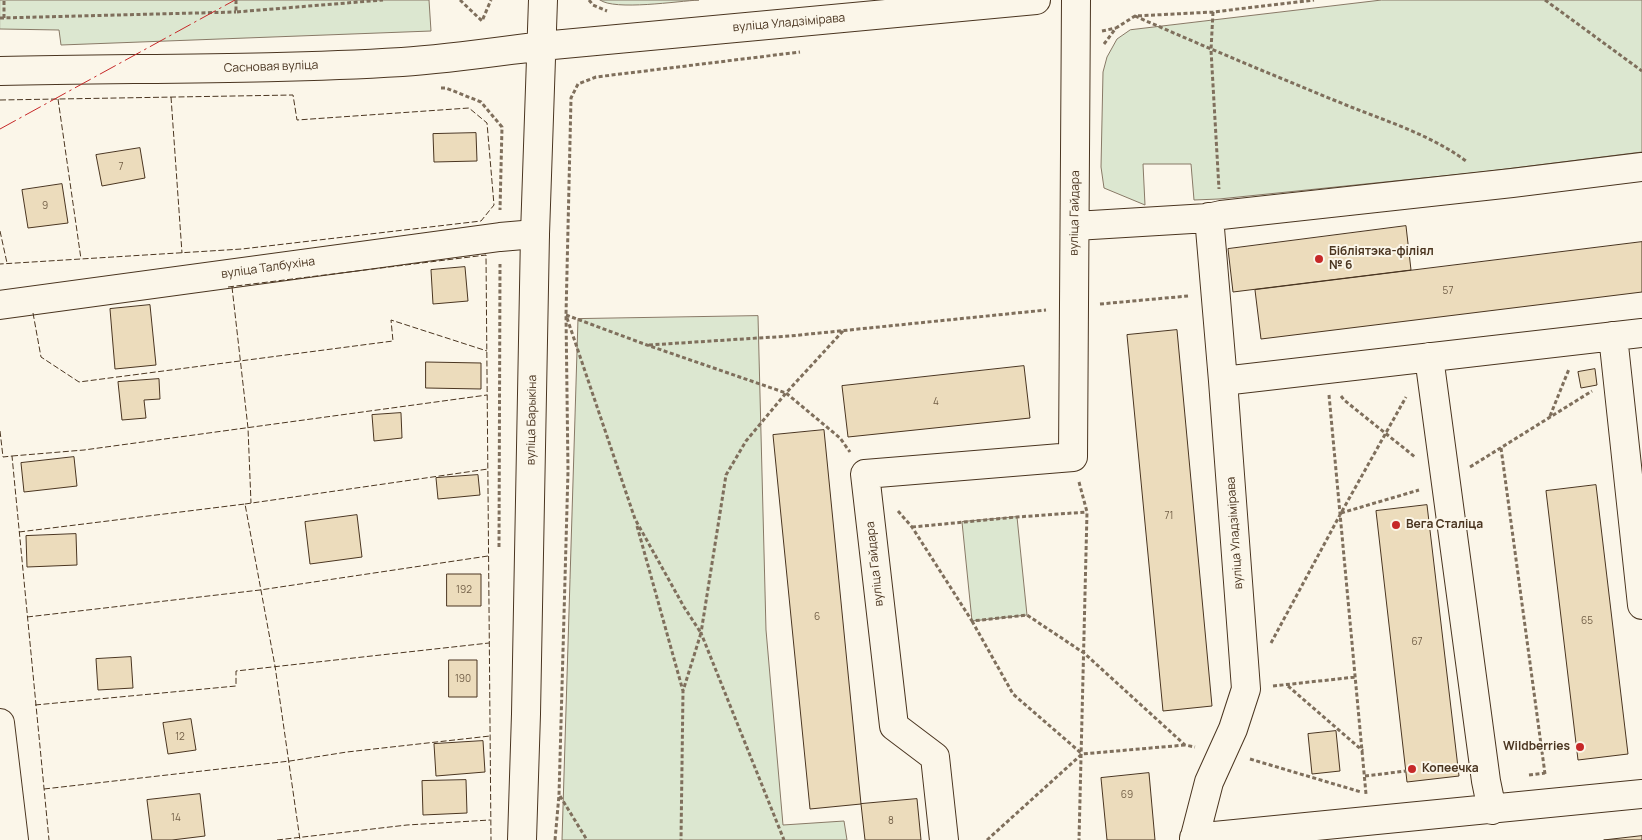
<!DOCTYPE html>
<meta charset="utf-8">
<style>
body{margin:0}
canvas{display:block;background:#fbf6e9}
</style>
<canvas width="1642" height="840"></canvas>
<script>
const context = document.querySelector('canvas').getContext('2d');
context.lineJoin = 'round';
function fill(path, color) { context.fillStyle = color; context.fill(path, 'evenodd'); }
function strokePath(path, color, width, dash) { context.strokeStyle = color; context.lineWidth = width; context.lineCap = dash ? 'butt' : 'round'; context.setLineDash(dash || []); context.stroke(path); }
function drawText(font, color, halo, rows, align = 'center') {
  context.font = font + ' Manrope,sans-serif'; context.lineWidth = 4; context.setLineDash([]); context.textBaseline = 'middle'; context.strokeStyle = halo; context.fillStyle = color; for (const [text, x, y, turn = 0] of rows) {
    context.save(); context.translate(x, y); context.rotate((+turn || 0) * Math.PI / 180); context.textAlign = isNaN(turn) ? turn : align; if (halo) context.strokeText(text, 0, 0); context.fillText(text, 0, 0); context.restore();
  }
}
const green = new Path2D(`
 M0 0H429L431 31 61 45 59 30 0 29Z
 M600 0H699C679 1 614 11 600 0Z
 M1382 0H1642V152L1482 172 1219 199 1194 200 1191 164H1143L1145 205 1104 188 1101 167 1103 72 1107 57 1117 39 1130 30Z
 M758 316 766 630 783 825 844 821 847 840H562L578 319Z
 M1017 517 1027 615 972 621 962 522Z`);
const building = new Path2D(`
 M476 133 477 161 434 162 433 134Z
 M140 148 145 178 102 186 96 155Z
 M62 184 68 223 28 228 22 190Z
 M1406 226 1411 270 1233 292 1228 249Z
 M1642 242V292L1261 339 1255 290Z
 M465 267 468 301 433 304 431 270Z
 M150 305 156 365 115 369 110 309Z
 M1177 330 1212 706 1163 711 1127 335Z
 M426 362 481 363V389L426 388Z
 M1024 366 1030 418 848 437 842 386Z
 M1595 369 1597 385 1581 388 1578 372Z
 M159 379 160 399 144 400 146 418 122 420 118 382Z
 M401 413 402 438 374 441 372 415Z
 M824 430 861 804 810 809 773 435Z
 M74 457 77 486 24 492 21 463Z
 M478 475 480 495 438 499 436 478Z
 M1596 485 1628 754 1578 760 1546 491Z
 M1427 505 1459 776 1407 782 1376 511Z
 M357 515 362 557 310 564 305 522Z
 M76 534 77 565 27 567 26 536Z
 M447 574H481V606H447Z
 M131 657 133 688 98 690 96 659Z
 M449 660H477V697H449Z
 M191 719 196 750 168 754 163 723Z
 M1336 731 1340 771 1312 774 1308 734Z
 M483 741 485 772 436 776 434 744Z
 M1149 773 1155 840H1107L1101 778Z
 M466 780 467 813 423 815 422 781Z
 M200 794 205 836 172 840H152L147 800Z
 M917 799 921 840H865L861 804Z
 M1642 836V840H1604Z`);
const path = new Path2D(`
 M236 0V12L383 0
 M460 0 482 21 491 0
 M589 0 593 5 607 11
 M1545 0 1642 71
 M1213 12 1211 50 1219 189
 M1135 16C1205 47 1275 76 1346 105 1386 121 1431 135 1466 161
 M0 18 236 12
 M4 18V0
 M1102 31 1116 28
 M1104 44 1116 28 1135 16 1213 12 1314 0
 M441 88H446L481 102 502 127 500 210
 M1100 304 1188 296
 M566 315 647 345 786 393 746 441 726 475 701 633 784 840
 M567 318 635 519 684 607 701 633 683 691 681 840
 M843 331 786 393 840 438 850 452
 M649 345 790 336 1046 310
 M1329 395 1366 794
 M1341 396 1344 400 1415 457
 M1550 416 1569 369
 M1501 448 1545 774
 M1470 467 1592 391
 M1079 482 1087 512 1079 840
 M898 511 912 527 972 621 1027 615 1084 653 1185 745 1195 747
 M1341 513 1419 490
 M637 526 683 691
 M912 527 1017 517 1087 512
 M499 547 500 264
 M972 621 1013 694 1081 753
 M1271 643 1341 513 1406 397
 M1273 686 1356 677
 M1288 686 1363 751
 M1250 759 1361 792
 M1529 775 1545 773
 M1365 776 1406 771
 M560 796 587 840
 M555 840 559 795 568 471 566 315 571 98 578 84 596 77 800 52
 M987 840 1082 754 1185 745`);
const minor = new Path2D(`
 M1075 226 1208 218 1221 215 1512 183 1642 167
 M0 305 500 237 535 234
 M1613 336 1642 605
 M1429 357 1486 781 1492 810
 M1223 381 1642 333
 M0 723 14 840
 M1194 838 1642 794
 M944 840 935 757 894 726 865 474 1073 457 1076 0
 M1194 840 1209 782 1233 729 1246 689 1223 381 1209 217`);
const major = new Path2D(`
 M0 71C134 68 268 70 402 62 449 59 495 52 542 46L1036 0
 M522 840 526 714 535 234 543 0`);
const fence = new Path2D(`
 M171 97 182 253
 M58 99 81 259
 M0 100 293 95 297 120 469 108 487 123 494 205 481 221 242 249 0 264
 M0 231 7 263
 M228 287 486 255 491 840
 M232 287 248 428 251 503
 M33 313 41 357 79 382 393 341 391 320 487 351
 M0 431 3 457 12 456 49 840
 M12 456 84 450 487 395
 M245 504 488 469
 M19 532 245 504 275 666 300 840
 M27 617 260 590 488 556
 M35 705 236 686V671L489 643
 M44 789 290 761 347 752 490 736
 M277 840 407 825 490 820`);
const power = new Path2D(`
 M0 129 235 0`);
const markers = [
 [1319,259,5,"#c62828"],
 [1396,525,5,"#c62828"],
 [1580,747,5,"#c62828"],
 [1412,769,5,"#c62828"]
];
const numberNames = [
 ["7",121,167],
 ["9",45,206],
 ["57",1448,291],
 ["4",936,402],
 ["71",1169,516],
 ["192",464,590],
 ["6",817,617],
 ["65",1587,621],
 ["67",1417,642],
 ["190",463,679],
 ["12",180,737],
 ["69",1127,795],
 ["14",176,818],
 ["8",891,821]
];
const streetNames = [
 ["вуліца Уладзімірава",789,23,-5],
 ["Сасновая вуліца",271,67,-2],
 ["вуліца Гайдара",1075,213,-89],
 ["вуліца Талбухіна",268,268,-8],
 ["вуліца Барыкіна",532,420,-89],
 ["вуліца Уладзімірава",1235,533,-94],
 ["вуліца Гайдара",875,564,-96]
];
const poiNames = [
 ["Бібліятэка-філіял",1329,252],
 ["№ 6",1329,266],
 ["Вега Сталіца",1406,525],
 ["Wildberries",1570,747,"right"],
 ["Копеечка",1422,769]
];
fill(green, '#dce7d0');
strokePath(green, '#887966', 1);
fill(building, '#ecdcbc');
strokePath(building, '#4a3520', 1);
strokePath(minor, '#4a3520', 30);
strokePath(major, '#4a3520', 30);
strokePath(path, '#7f6f5c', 3, [4, 2.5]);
strokePath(minor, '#fbf6e9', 28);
strokePath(major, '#fbf6e9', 28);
strokePath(fence, '#4a3520', 1, [6, 2.5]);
strokePath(power, '#c62828', 1, [18, 4, 2.5, 4]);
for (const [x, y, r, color] of markers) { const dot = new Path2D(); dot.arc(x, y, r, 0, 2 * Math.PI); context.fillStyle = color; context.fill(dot); strokePath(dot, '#fbf6e9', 2); }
drawText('10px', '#725f47', null, numberNames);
drawText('12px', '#4a3520', '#fbf6e9', streetNames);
drawText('bold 12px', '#4a3520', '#fbf6e9', poiNames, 'left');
</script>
